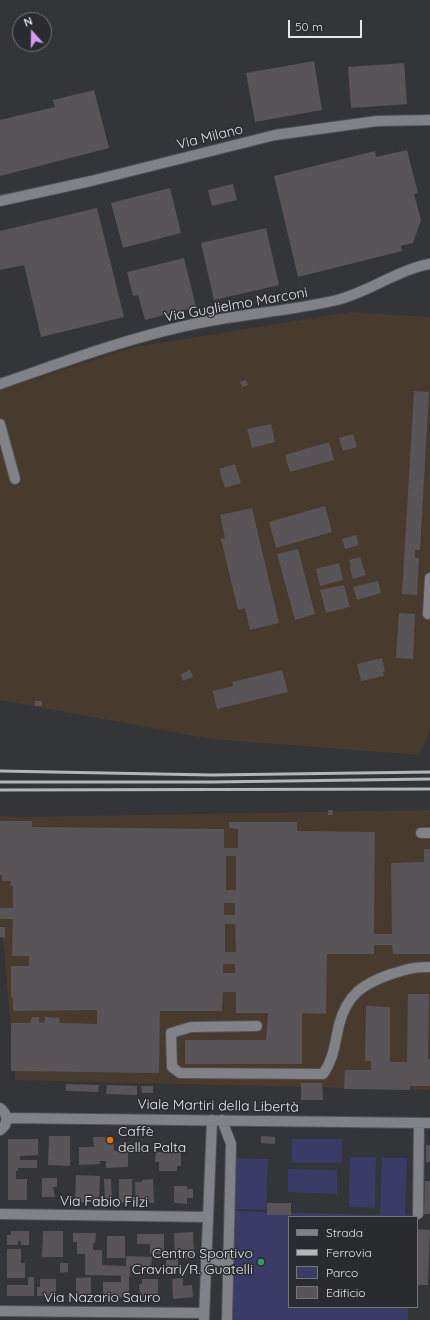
<!DOCTYPE html>
<meta charset="utf-8">
<style>
body{margin:0}
#map{position:relative;width:430px;height:1320px;overflow:hidden;background:#343539;font-family:Quicksand,sans-serif}
canvas{display:block}
.legend{position:absolute;left:288px;top:1216px;width:130px;height:92px;box-sizing:border-box;background:#2a2b2f;border:1px solid #757679;margin:0;padding:5px 7px;list-style:none;font-size:12px;color:#e6e6e9}
.legend li{display:flex;align-items:center;gap:8px;height:20px}
.legend b{width:20px;border:1px solid #757679}
.north{position:absolute;left:12px;top:12px;width:40px;height:40px;box-sizing:border-box;background:#2a2b2f;border:1px solid #757679;border-radius:50%;rotate:339deg;font-size:11px;font-weight:700;line-height:16px;text-align:center;color:#e6e6e9}
.north::after{content:'';display:block;margin:auto;width:14px;height:18px;background:#d89af8;clip-path:polygon(50% 0,100% 100%,50% 72%,0 100%)}
.scale{position:absolute;left:288px;top:20px;width:74px;height:18px;box-sizing:border-box;border:2px solid #e6e6e9;border-top:0;padding-left:5px;font-size:12px;line-height:14px;white-space:nowrap;color:#e6e6e9;-webkit-text-stroke:3px #2a2b2f;paint-order:stroke}
</style>
<div id="map">
<canvas width="430" height="1320"></canvas>
<ul class="legend">
<li><b style="height:5px;background:#818287"></b>Strada</li>
<li><b style="height:5px;background:#b5b6b9"></b>Ferrovia</li>
<li><b style="height:11px;background:#3a3c67"></b>Parco</li>
<li><b style="height:11px;background:#595457"></b>Edificio</li>
</ul>
<div class="north">N</div>
<div class="scale">50 m</div>
</div>
<script>
const context = document.querySelector('canvas').getContext('2d');
context.lineJoin = 'round';
function fill(path, color) { context.fillStyle = color; context.fill(path, 'evenodd'); }
function strokePath(path, color, width, dash) { context.strokeStyle = color; context.lineWidth = width; context.lineCap = dash ? 'butt' : 'round'; context.setLineDash(dash || []); context.stroke(path); }
function drawText(font, color, halo, rows, align = 'center') {
  context.font = font + ' Quicksand,sans-serif'; context.lineWidth = 3; context.setLineDash([]); context.textBaseline = 'middle'; context.strokeStyle = halo; context.fillStyle = color; for (const [text, x, y, turn = 0] of rows) {
    context.save(); context.translate(x, y); context.rotate((+turn || 0) * Math.PI / 180); context.textAlign = isNaN(turn) ? turn : align; if (halo) context.strokeText(text, 0, 0); context.fillText(text, 0, 0); context.restore();
  }
}
const industrial = new Path2D(`
 M351 312 430 317V731L419 755 211 739 0 700V390L134 347Z
 M430 810V1090L15 1080 4 948 0 931V816L20 817Z`);
const green = new Path2D(`
 M292 1139H342V1163H292Z
 M350 1157H376L375 1208 349 1207Z
 M237 1158 268 1159 266 1210 235 1209Z
 M382 1158H407L405 1215H411V1217H289V1307H408V1320H231L234 1211 380 1215Z
 M288 1169 337 1170V1194L288 1192Z`);
const building = new Path2D(`
 M314 61 322 110 255 122 246 73Z
 M404 63 407 104 351 108 348 67Z
 M94 90 109 148 0 176V120L55 107 53 100Z
 M407 150 418 193 414 194 421 220 413 243 401 246 402 251 298 277 274 176 375 151 376 157Z
 M233 184 237 200 212 206 208 190Z
 M170 188 181 233 123 248 111 203Z
 M97 208 124 317 41 337 24 265 0 270V231Z
 M266 228 279 285 214 300 201 243Z
 M184 258 196 307 145 320 138 295 133 296 127 272Z
 M246 380 248 385 242 387 240 382Z
 M414 391 429 392 420 550H415V558H419L417 595 402 594Z
 M271 424 275 442 252 448 247 429Z
 M353 434 357 447 343 451 339 438Z
 M329 442 334 460 290 472 285 455Z
 M235 464 241 483 225 488 219 469Z
 M325 506 332 532 276 548 269 522Z
 M252 508 279 623 250 630 245 608 238 610 221 539 225 538 220 515Z
 M356 535 359 545 345 549 342 539Z
 M298 549 315 614 295 620 277 554Z
 M360 557 366 575 353 579 349 566H351L349 560Z
 M339 563 343 580 320 586 316 569Z
 M378 581 381 593 357 600 353 587Z
 M344 585 350 607 326 613 320 590Z
 M399 613 415 614 413 659 396 658Z
 M382 658 385 671 383 672 384 676 361 681 357 664Z
 M190 670 193 677 183 681 181 674Z
 M282 670 288 692 217 709 213 691 233 686 232 682Z
 M35 701H42V706H35Z
 M328 810H333V815H328Z
 M0 821H32V827L224 829V848H238V829L229 828V822H297V831L375 832 374 934H392L391 863 424 862V849H430V954H393L392 945H374V954H327L326 1014 302 1013V1064H185V1040H266L268 1013H236V992H223L222 1011H160L159 1073 11 1071V1023H30L32 1017H39V1022L44 1023 45 1017 59 1018 60 1023 97 1024V1010L13 1011V998H11V966H29V956H12L13 919H0V908H13V886H10L11 881H2V875H0ZM226 856H236V890H226ZM224 903H235V915H224ZM225 924H235L236 952H225ZM223 964H235V973H223Z
 M0 927H5V938L0 937Z
 M408 994H429L428 1059H430V1086H410V1090L344 1089 345 1070H371V1061H365L366 1006 390 1007V1062H407Z
 M301 1083H322L323 1100H301Z
 M66 1084 99 1085 98 1092 66 1091Z
 M107 1085 137 1086V1095L106 1094Z
 M141 1086H153V1093H142Z
 M49 1136H70V1166L48 1165Z
 M261 1136 275 1137V1144L261 1143Z
 M93 1137H113L114 1151H128V1167L106 1168V1161H100V1164L79 1165V1147H94Z
 M8 1139H38V1155L20 1156V1160H37V1168H18V1171H16V1179H27V1200H8Z
 M426 1145H430V1162H426Z
 M156 1152 181 1153V1166H177V1171H159V1162H155Z
 M76 1175 100 1176 99 1203 75 1202Z
 M42 1178H57V1187H53L55 1197H42Z
 M104 1179H111L112 1202 105 1203Z
 M119 1179H132V1202H124L119 1204 116 1201 119 1198Z
 M153 1179 154 1203H146V1200H136L135 1182H142V1180Z
 M425 1181H430V1214H424Z
 M174 1186H187V1189H193V1198H187V1204L174 1203Z
 M267 1203H291V1215H267Z
 M417 1229 430 1230 428 1285H417Z
 M11 1231H29V1245H21V1241H18V1245H7V1235H11Z
 M43 1231H63V1257H42Z
 M193 1232 194 1258 178 1259V1266L166 1267V1260H175L174 1233Z
 M73 1233H96L95 1243H93V1250H102V1265L126 1266V1256L152 1257 151 1267 130 1266V1276L85 1275V1254H77V1242H73Z
 M137 1234H164V1254H150V1244H137Z
 M107 1236H125V1258H107Z
 M7 1249H21V1263H25V1278H7Z
 M60 1263H68V1272L60 1273Z
 M121 1276H129V1297H103V1282H121Z
 M28 1277H34V1296H7V1285H28Z
 M91 1277V1297H76V1278Z
 M183 1278V1286L192 1285 193 1297 173 1299 172 1279Z
 M40 1279H56V1296H37V1287H40Z
 M142 1279H158V1297L140 1298 139 1284H142Z`);
const minor = new Path2D(`
 M0 201 91 181 275 135 377 121 430 120
 M0 384C61 363 122 340 185 326 235 314 287 312 337 300 369 292 397 270 430 264
 M0 424 15 479
 M428 614 430 578
 M421 833H430
 M257 1026 191 1027 171 1033 172 1067 180 1073 323 1074C334 1059 335 1042 339 1025 347 994 363 984 391 974 407 969 413 967 430 967
 M0 1108C8 1114 9 1124 0 1130
 M7 1118 430 1123
 M222 1120 231 1144 227 1320
 M0 1214 208 1217
 M418 1214 419 1123
 M206 1260 228 1262
 M0 1311 204 1313
 M204 1318 212 1120`);
const rail = new Path2D(`
 M0 771 212 775 430 772
 M0 782H212L430 779
 M0 790 430 789`);
const markers = [
 [110,1140,4,"#e8710a"],
 [261,1262,4,"#2e9e5b"]
];
const streetNames = [
 ["Via Milano",210,137,-14],
 ["Via Guglielmo Marconi",236,305,-10],
 ["Viale Martiri della Libertà",218,1106,1],
 ["Via Fabio Filzi",104,1202,1],
 ["Via Nazario Sauro",102,1298]
];
const poiNames = [
 ["Caffè",118,1132],
 ["della Palta",118,1148],
 ["Centro Sportivo",253,1254,"right"],
 ["Craviari/R. Guatelli",253,1270,"right"]
];
fill(industrial, '#483a2c');
fill(green, '#3a3c67');
fill(building, '#595457');
strokePath(minor, '#515154', 12);
strokePath(minor, '#818287', 10);
strokePath(rail, '#b5b6b9', 3);
for (const [x, y, r, color] of markers) { const dot = new Path2D(); dot.arc(x, y, r, 0, 2 * Math.PI); context.fillStyle = color; context.fill(dot); strokePath(dot, '#2a2b2f', 1.5); }
drawText('14px', '#e6e6e9', '#2a2b2f', streetNames);
drawText('14px', '#e6e6e9', '#2a2b2f', poiNames, 'left');
</script>
